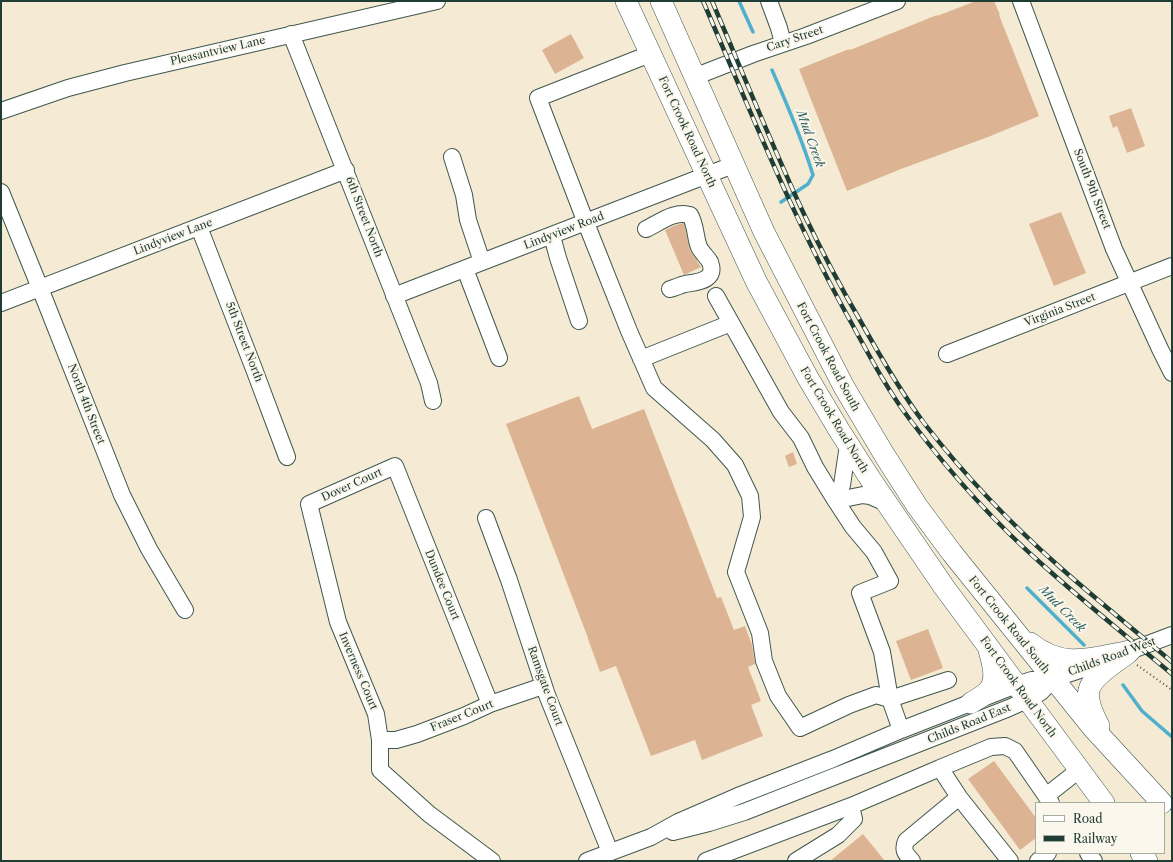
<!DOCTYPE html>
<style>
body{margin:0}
#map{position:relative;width:1173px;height:862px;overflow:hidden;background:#f5ead3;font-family:"Libre Caslon Text",serif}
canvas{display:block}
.frame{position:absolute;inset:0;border:2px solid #1f3d34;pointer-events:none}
.legend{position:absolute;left:1035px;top:802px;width:130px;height:52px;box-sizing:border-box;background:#fbf7ec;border:1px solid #a3ada2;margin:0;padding:5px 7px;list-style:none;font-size:12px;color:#1f3d34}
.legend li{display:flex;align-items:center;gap:8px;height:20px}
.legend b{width:20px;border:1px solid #a3ada2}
</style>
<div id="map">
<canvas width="1173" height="862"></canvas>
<div class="frame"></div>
<ul class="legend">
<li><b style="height:5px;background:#fff"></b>Road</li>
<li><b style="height:5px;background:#1f3d34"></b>Railway</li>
</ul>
</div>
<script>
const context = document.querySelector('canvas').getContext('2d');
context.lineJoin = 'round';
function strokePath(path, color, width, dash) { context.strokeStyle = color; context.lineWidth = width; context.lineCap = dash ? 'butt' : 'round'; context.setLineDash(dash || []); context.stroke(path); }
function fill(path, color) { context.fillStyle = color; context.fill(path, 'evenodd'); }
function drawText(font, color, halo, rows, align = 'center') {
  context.font = font + ' "Libre Caslon Text",serif'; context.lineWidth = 4; context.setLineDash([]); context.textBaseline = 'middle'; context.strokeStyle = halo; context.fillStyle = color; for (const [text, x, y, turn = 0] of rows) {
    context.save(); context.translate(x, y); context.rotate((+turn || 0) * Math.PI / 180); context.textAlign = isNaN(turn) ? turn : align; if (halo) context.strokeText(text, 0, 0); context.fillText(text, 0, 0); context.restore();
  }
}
const stream = new Path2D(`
 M739 1 753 32
 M772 70C787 104 802 139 813 175L808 184 781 202
 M1027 588 1084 645
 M1123 685 1142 711 1172 737`);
const building = new Path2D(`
 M976 1H994L1000 15H999L1039 116 988 137 901 169 847 191 799 69 849 49 850 50 937 15V16Z
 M571 34 584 58 555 74 542 50Z
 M1131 108 1145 146 1127 153 1117 126 1113 128 1109 116Z
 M1061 212 1086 273 1054 286 1029 224Z
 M684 223 690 250 701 267 684 275 665 230 676 225Z
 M579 396 592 429 644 409 717 598 721 597 734 630 745 626 752 645 755 664 748 667 761 701 751 705 763 736 702 760 695 740 651 756 616 666 600 672 588 639V638L506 424Z
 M793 452 797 464 789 467 785 456Z
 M928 629 943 668 911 680 896 641Z
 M994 761 1036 818V838L1020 850 968 779Z
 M863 834 885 861H830Z`);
const path = new Path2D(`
 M1137 665 1172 690`);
const minor = new Path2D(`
 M769 1 779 28 783 43
 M1021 1 1114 249 1160 349 1172 373
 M291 34 429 383 433 401
 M650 54 538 98 586 223 629 331 654 388 713 440 735 465 750 496 752 517 736 572 760 633 764 661 778 696 800 728 849 705 876 695 890 699 948 680
 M694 77 753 54 806 36 897 1
 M1 111 68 88 125 73 437 1
 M452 157 464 195 468 220 482 262
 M1 192 40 288 122 495 149 549 185 610
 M199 227 254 369 287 457
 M646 229C659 223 675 210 690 215 696 225 695 237 699 247 702 253 707 257 710 262 717 281 697 282 685 284 680 285 675 288 670 289
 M552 236 558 258 579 321
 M465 269 499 358
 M394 296 733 165
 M716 296 781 412 801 438 815 467 834 498 853 527 874 552 890 581 860 593 882 652 890 699 901 730
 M1 303 346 170
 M947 354 1172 266
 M641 359 731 323
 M838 496 842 485 848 445
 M834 498 838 496 848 498 863 495 870 496 886 503
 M486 518 509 580 547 695 610 852
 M1119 655 1172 635
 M490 704 395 466 309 504 338 622 376 714 380 740V770L429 814 492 861
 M380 740H396L417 734 464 716 490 704 543 686
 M940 768 991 747 1005 746 1015 751 1051 803
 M1046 796 1079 770
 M673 832 709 823 744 812 1009 708 1027 700 1041 692 1053 679
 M1088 853 1094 861
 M587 861 651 837 678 822 738 796 833 759 901 730 1016 685 1032 680 1053 679 1098 664
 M706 861 851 806
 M796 861 838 835 854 819 851 806 940 768 959 797 1010 861
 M912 861C906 854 902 851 906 841L959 797
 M1038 861 1048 853`);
const major = new Path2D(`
 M626 1 756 281 808 378 839 430 871 480 944 587 1104 803
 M661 1 764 232 844 387 885 456 917 506 952 553 1093 728 1162 803
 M1030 643C1064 670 1092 658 1130 651
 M971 703C977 699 984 696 989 690 998 679 992 662 989 650
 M1099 726C1094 716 1086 702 1089 690 1092 676 1116 662 1128 653
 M1141 853 1147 861`);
const rail = new Path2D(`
 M703 1C750 110 794 221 852 324 870 357 888 391 911 421 950 473 995 523 1044 566 1085 603 1129 638 1172 674
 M712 1C742 71 771 143 803 212 821 250 840 286 861 322 880 356 900 391 924 423 965 476 1012 525 1062 569 1098 601 1136 631 1172 662`);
const streetNames = [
 ["Cary Street",795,39,-19],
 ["Pleasantview Lane",218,51,-13],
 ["Fort Crook Road North",687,132,65],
 ["South 9th Street",1092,189,69],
 ["6th Street North",364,217,69],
 ["Lindyview Road",564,231,-21],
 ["Lindyview Lane",173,237,-21],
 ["Virginia Street",1060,310,-21],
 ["5th Street North",244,342,69],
 ["Fort Crook Road South",828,357,62],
 ["North 4th Street",86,404,69],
 ["Fort Crook Road North",834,420,59],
 ["Dover Court",352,485,-24],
 ["Dundee Court",442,585,68],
 ["Fort Crook Road South",1009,625,51],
 ["Childs Road West",1112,657,-20],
 ["Inverness Court",358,671,67],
 ["Ramsgate Court",545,686,70],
 ["Fort Crook Road North",1018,687,54],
 ["Fraser Court",462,716,-22],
 ["Childs Road East",969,724,-22]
];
const waterNames = [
 ["Mud Creek",810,139,70],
 ["Mud Creek",1062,609,45]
];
strokePath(stream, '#4fb0ce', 3.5);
fill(building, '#ddb493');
strokePath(minor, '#3f574c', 18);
strokePath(major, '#3f574c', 22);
strokePath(path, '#3f574c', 2, [1, 3]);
strokePath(minor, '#fff', 16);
strokePath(major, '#fff', 21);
strokePath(rail, '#1f3d34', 4.5);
strokePath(rail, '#fbf7ec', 3, [9]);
drawText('11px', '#1f3d34', '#fbf7ec', streetNames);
drawText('italic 12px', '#2d6062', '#fbf7ec', waterNames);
</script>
